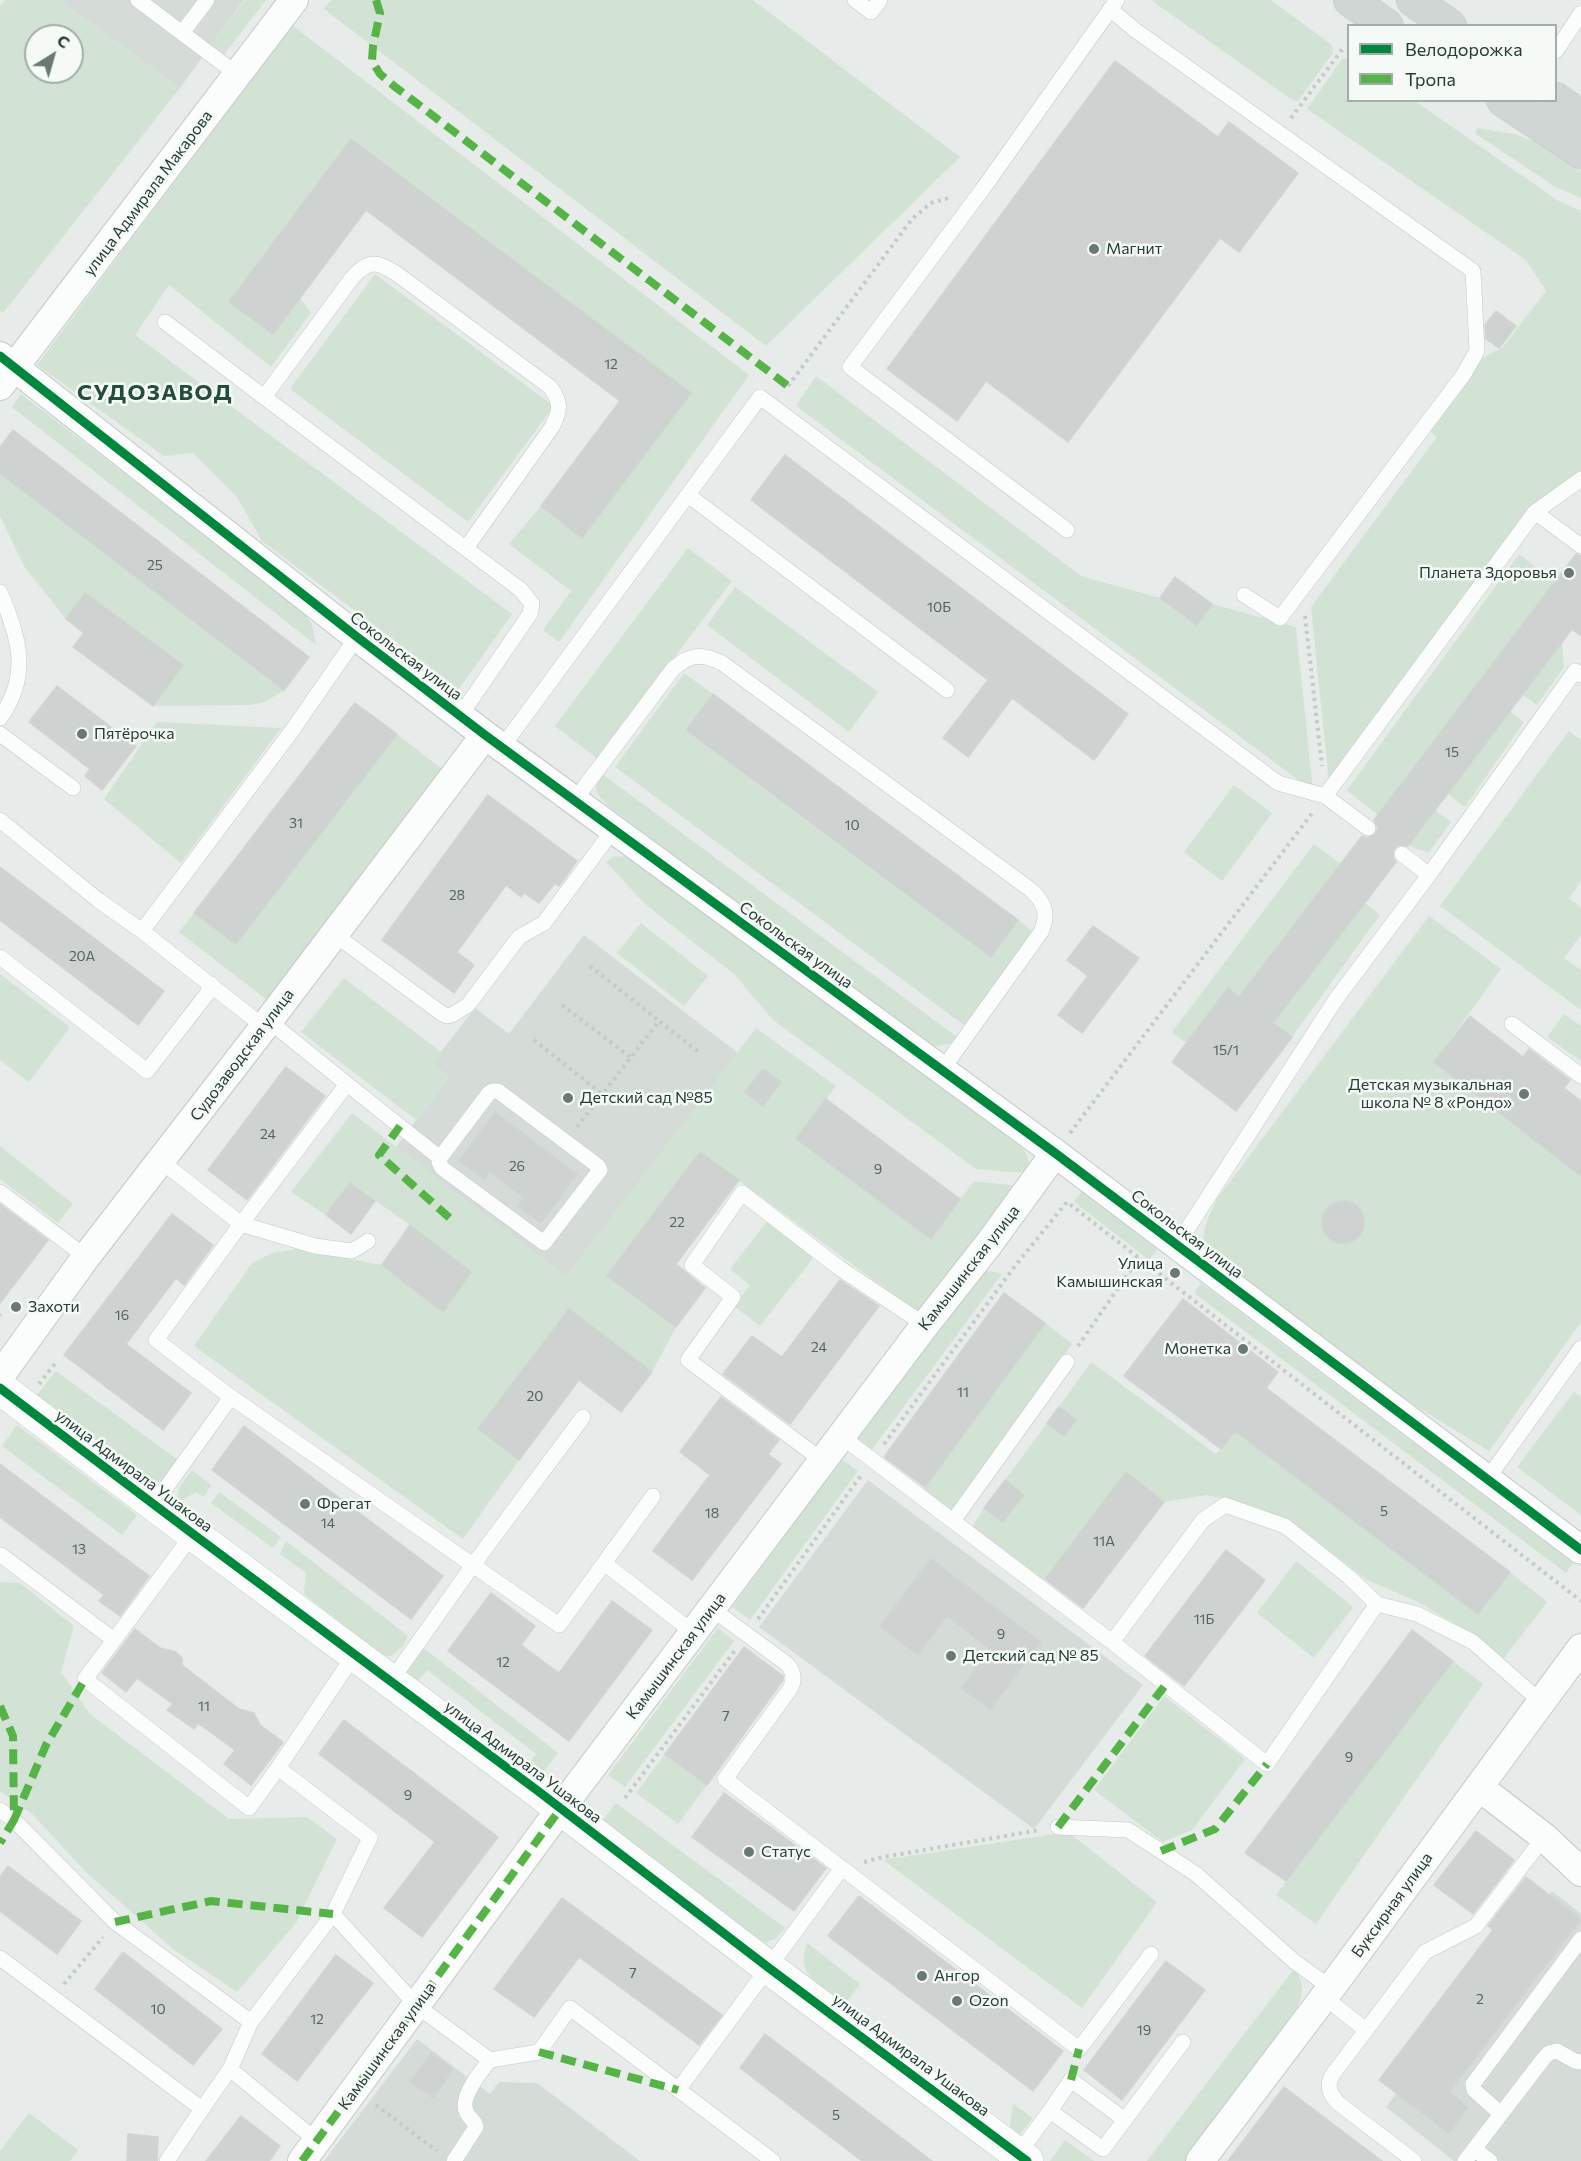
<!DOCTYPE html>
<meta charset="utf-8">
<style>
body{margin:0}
#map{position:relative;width:1581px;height:2161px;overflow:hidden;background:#e7ebe9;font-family:Commissioner,sans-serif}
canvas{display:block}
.legend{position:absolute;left:1347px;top:24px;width:210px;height:78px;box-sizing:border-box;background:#f5faf7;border:2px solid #a2aea9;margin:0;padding:8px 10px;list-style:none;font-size:18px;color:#263d34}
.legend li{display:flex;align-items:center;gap:12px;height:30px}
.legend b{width:30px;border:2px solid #a2aea9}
.north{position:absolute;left:24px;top:24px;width:60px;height:60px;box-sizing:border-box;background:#f5faf7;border:2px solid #a2aea9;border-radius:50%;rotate:37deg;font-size:16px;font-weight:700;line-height:24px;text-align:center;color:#263d34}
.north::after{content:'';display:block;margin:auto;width:21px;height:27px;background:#6a7a73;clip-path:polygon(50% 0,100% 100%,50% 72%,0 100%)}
</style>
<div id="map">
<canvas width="1581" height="2161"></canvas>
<ul class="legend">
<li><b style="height:8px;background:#00873e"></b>Велодорожка</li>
<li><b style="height:8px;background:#56b346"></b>Тропа</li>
</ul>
<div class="north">С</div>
</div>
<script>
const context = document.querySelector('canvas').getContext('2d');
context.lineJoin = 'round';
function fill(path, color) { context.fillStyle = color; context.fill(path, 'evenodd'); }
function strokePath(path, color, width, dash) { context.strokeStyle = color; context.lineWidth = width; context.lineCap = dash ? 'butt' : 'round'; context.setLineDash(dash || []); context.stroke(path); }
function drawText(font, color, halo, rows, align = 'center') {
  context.font = font + ' Commissioner,sans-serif'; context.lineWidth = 5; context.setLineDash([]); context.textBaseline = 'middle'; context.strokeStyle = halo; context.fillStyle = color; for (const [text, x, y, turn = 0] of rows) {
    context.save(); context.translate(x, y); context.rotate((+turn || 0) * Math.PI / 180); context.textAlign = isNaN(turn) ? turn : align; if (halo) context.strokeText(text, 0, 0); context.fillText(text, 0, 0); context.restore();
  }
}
const built = new Path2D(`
 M59 0H244L180 88Z
 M584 935 738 1053 566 1277 396 1147 449 1077 432 1063 475 1008 509 1034Z
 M868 1480 1143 1685 1034 1829 759 1627Z
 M1552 1891 1581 1914V2161H1454L1386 2107Z
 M417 2039 490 2094 499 2082 537 2083 640 2161H324Z`);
const green = new Path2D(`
 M5 0H59L180 88 3 313 0 311V6ZM36 36H72V72H36Z
 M245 0H266L224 55 211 45Z
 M331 0H753L960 157 766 346 324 9Z
 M1153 0H1271L1332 45 1333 53 1298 101 1291 99 1155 3Z
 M292 25 749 375 559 642 543 630 571 591 509 544 541 506 583 538 690 394 351 140 229 302 273 334 300 298 311 313 271 367 169 285 135 335 512 614 459 689 262 541 237 497 193 453 164 456 37 365Z
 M1348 58V100L1415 101 1557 200 1581 211V474L1541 499 1329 783 1311 607 1437 437 1429 430 1478 361 1503 347 1546 291 1526 260 1307 109 1342 59Z
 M1477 128 1514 134 1536 142 1581 172V198L1554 186 1476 134Z
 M375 274 554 406 468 522 290 389Z
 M816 376 1081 576 1160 598 1196 624 1212 604 1296 627 1313 791 796 406Z
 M21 394 302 610 312 624 316 645 12 407Z
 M0 473 284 690 265 702 250 705 153 706 183 665 85 593 66 619 24 566 0 516Z
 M688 548 732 581 598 759 555 726Z
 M1519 554 1555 582 1378 815 1347 790Z
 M735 587 878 692 849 732 707 625Z
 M1562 643 1564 667 1537 705 1523 695Z
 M684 673 713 694 686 731 990 957 1018 920 1033 932 964 1025 615 767Z
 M1510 711 1524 722 1465 807 1448 794Z
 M157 722 281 728 181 863 104 799Z
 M1569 731 1581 740V881L1569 898 1581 907V935L1564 958 1581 970V1010L1440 906Z
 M397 734 443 770 267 1000 179 932 194 913 236 944Z
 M601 773 957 1037 950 1044 932 1047 611 808C597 795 591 791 601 773Z
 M1234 785 1272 813 1222 881 1184 852Z
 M1435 810 1451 822 1429 852 1416 849 1409 845Z
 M1314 844 1341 864 1239 997 1227 989 1186 1043 1172 1032Z
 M623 856 634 860 1007 1133C1019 1144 1034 1155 1027 1173L976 1169 773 1020 734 974 646 905 606 862 613 857Z
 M1365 903 1380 915 1292 1037 1273 1023Z
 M1429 916 1501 969 1434 1062 1581 1176V1322L1489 1451 1375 1381 1206 1252C1199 1232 1209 1217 1217 1199Z
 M641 923 708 976 684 1006 617 953Z
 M0 974 70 1027 29 1082 0 1060Z
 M344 978 441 1052 433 1064 449 1077 416 1120 301 1032Z
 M1564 1014 1581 1026V1061L1547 1037Z
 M756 1028 836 1086 796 1140 931 1239 974 1181 1019 1186 917 1312 700 1152 607 1276 676 1327 652 1372 569 1310 478 1428 519 1460 463 1539 194 1346 252 1263 272 1253 296 1249 382 1265 443 1312 471 1272 410 1225 351 1183 326 1215 291 1192 352 1113 566 1277Z
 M0 1146 73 1204 58 1223 0 1179Z
 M1082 1191 1157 1249 1149 1260 1074 1202Z
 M768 1220 814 1257 760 1326 734 1306 750 1285 730 1269Z
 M990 1271 1002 1274 871 1451 854 1440 981 1272Z
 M1201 1283 1573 1563 1566 1573 1194 1293Z
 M1045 1323 1072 1344 951 1514 922 1491Z
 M1091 1362 1216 1454 1235 1431 1478 1614 1510 1572 1547 1602 1504 1658 1466 1630 1418 1602 1367 1580 1299 1527 1256 1507 1207 1495 1164 1502 1126 1473 1044 1580 972 1527 984 1508 1004 1522 1024 1496 1005 1480 1047 1423 1064 1435 1076 1420 1059 1407Z
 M56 1371 178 1460 161 1482 149 1481 36 1396Z
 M1574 1392 1581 1397V1515L1517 1467Z
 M17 1425 137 1515 122 1535 2 1446Z
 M841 1459 858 1471 750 1620 732 1607Z
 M192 1470 211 1485 204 1497 196 1492 179 1502 177 1501 179 1488Z
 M219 1492 281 1537 273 1548 211 1503Z
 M286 1541 408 1636 403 1646 391 1656H383L304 1594 306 1573 280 1554Z
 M1296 1561 1353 1607 1314 1658 1257 1613Z
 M0 1582 20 1583 74 1626 61 1672 90 1714 229 1819 307 1817 337 1839 296 1923 237 1992 173 1949 86 1872 32 1814 0 1791Z
 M718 1628 734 1641 625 1787 608 1775Z
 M421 1646 558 1753 540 1776 527 1766 536 1754 427 1670 417 1682 401 1670Z
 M1453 1661 1483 1684 1316 1924 1276 1895Z
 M1164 1696 1245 1759 1192 1830 1163 1842 1094 1790Z
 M665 1754 707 1785 678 1824 636 1793Z
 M616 1803 785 1928 775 1939 766 1943 754 1937 601 1822Z
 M1068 1832 1157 1902 1082 2008 883 1860Z
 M807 1943 860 1984 845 2004C822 1987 794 1976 807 1943Z
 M1294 1969C1307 1983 1302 1997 1295 2013L1187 2161H1147Z
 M1013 2104 1033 2118 1015 2140 1009 2134Z
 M29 2113 78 2150 70 2161H0V2151Z
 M1065 2140 1094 2161H1050Z`);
const building = new Path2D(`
 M1115 61 1218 137 1229 122 1298 173 1239 252 1220 238 1068 442 986 381 957 421 887 369Z
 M351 139 691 393 582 538 541 506 620 401 366 210 273 334 229 302Z
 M1496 311 1516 326 1499 348 1486 339 1485 325Z
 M13 430 309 657 284 690 0 473V447Z
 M785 455 1128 714 1094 760 1012 698 968 757 943 738 988 680 751 500Z
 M1576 554 1581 556V636L1572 629 1408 846 1399 845 1394 849 1393 857 1396 862 1273 1023 1292 1037 1236 1111 1172 1062 1228 988 1239 997 1362 836 1367 838 1375 834 1378 829 1374 820Z
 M1175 577 1212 604 1197 625 1160 598Z
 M85 593 183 665 153 706 73 647 84 633 66 619Z
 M57 686 136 746 102 790 85 776 90 769 29 722Z
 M713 694 1018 920 991 957 686 730Z
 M355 703 397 734 236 944 194 913Z
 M488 795 577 861 559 886 555 883 539 903 524 893 521 897 506 885 457 952 474 965 454 993 382 940Z
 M0 867 164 991 138 1025 0 920Z
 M1093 926 1139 958 1082 1033 1058 1015 1088 976 1067 960Z
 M1470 1016 1523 1057 1529 1049 1570 1080 1564 1088 1581 1101V1176L1434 1062Z
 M286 1067 325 1096 247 1200 208 1170Z
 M763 1069 781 1082 763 1106 745 1092Z
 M826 1099 960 1199 931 1239 796 1139Z
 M495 1112 577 1174 541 1223 518 1206 524 1198 490 1172 484 1179 459 1161Z
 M700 1152 739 1180 676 1264 705 1288 676 1327 607 1276Z
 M350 1183 375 1201 351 1234 326 1215Z
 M1322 1222a21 21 0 1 1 42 0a21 21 0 1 1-42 0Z
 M0 1204 48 1240 0 1303Z
 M172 1214 213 1245 184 1285 176 1278 126 1344 191 1393 163 1430 64 1355Z
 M410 1225 471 1272 443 1312 382 1265Z
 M840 1280 879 1306 790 1424 723 1374 752 1336 782 1357Z
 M1004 1293 1045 1323 925 1487 884 1457Z
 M1183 1299 1278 1372 1266 1388 1510 1572 1478 1614 1235 1431 1221 1449 1124 1376Z
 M569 1309 652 1372 621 1412 579 1380 519 1460 478 1429Z
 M721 1397 779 1440 768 1454 781 1464 692 1580 653 1551 710 1475 680 1452Z
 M1059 1407 1076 1420 1064 1436 1047 1423Z
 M244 1426 443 1576 411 1619 212 1470Z
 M0 1464 149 1576 120 1616 99 1601 104 1595 0 1517Z
 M1126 1472 1164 1502 1083 1608 1045 1579Z
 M1005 1480 1024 1495 1003 1522 984 1508Z
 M1226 1550 1265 1580 1184 1686 1145 1656Z
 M931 1559 1041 1642 990 1709 961 1688 990 1649 947 1616 918 1655 880 1627Z
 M491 1593 535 1626 521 1645 559 1673 612 1601 652 1630 569 1741 448 1651Z
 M135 1629 160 1648 176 1652 182 1658V1665L239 1709 254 1713 260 1725 283 1742 251 1785 224 1764 235 1750 198 1723 194 1729 167 1710 173 1704 137 1678 126 1692 102 1673Z
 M1412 1630 1453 1661 1286 1881 1245 1853Z
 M744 1647 783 1676V1680L707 1785 665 1754Z
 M344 1720 498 1837 422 1937 384 1908 435 1842 319 1754Z
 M724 1793 826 1868 794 1911 692 1837Z
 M1476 1831 1514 1860 1473 1914 1434 1885Z
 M8 1866 81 1921 57 1954 0 1911V1877Z
 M1526 1877 1581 1919 1449 2092 1468 2107 1449 2133 1379 2080 1493 1930 1488 1926Z
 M859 1896 1063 2051 1033 2091 828 1936Z
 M562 1898 722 2015 699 2045 579 1957 534 2017 494 1989Z
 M123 1952 222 2029 193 2065 95 1989Z
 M336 1955 373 1983 297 2081 262 2054Z
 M1166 1961 1205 1990 1122 2100 1084 2070Z
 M765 2034 932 2161H862L740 2068Z
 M431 2053 453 2069 433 2098 410 2082Z
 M1284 2087 1382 2161H1228Z
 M241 2116 280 2146 269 2161H206Z
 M128 2134 158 2137 157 2161H127Z`);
const path = new Path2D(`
 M1291 118 1344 47
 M788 386 912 219 931 203 952 197
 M1305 616 1322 766
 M590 966 659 1021
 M562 1005 630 1057
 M534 1040 602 1094
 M577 1127 659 1021 700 1053
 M1070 1133 1313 812
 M0 1315 1 1314
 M1078 1346 1139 1258
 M39 1384 57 1361
 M884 1444 1015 1266 1067 1202 1581 1601
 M758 1619 862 1474
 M625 1798 736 1649
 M864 1862 883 1857 1040 1830
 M64 1984 103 1937
 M376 2105 437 2151`);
const lane = new Path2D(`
 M138 0 238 75
 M855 0 871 12 880 0
 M1110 9 1135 30 1473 271 1477 351 1464 374 1280 618 1244 595
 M182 33 207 0
 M1556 51 1581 13
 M165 322 264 397
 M688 495 947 690
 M1535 512 1581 546
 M1067 530 850 367 982 190 1117 0
 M0 592C19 637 31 675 0 718
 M460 716 530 614 532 604 521 590 264 397 352 278C369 259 377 261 397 274L550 387C562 402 560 412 552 427L466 548
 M0 734 73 788
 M502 747 760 397 1278 783 1325 796 1368 828
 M1325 796 1535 512 1581 479
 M574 801 673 669C689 654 702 653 722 663L1031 890C1045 903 1049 914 1041 932L942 1070
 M0 820 98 900 142 931 264 1027
 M1402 854 1429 875
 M142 931 291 732 357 637
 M334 934 441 1013 447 1016 452 1015 468 1005 519 937 544 923 613 830
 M0 957 147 1071 207 994 211 984
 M1512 1024 1581 1076
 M347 1084 440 1158 489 1093 493 1091H498L598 1166 600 1170 544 1243 442 1168 439 1162 440 1158
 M161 1161 241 1224 347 1084 269 1021
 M0 1192 86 1257
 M368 1241 352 1251 315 1246 241 1224 156 1340 231 1397 559 1625 653 1496
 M1177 1245 1336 999 1429 875 1575 671 1581 675
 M841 1436 1112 1642 1267 1764 1377 1604
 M823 1461 688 1360 733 1297 692 1265 742 1193 838 1267 925 1325
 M1488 1478 1581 1348
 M155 1503 231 1397
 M953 1521 1067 1362
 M0 1556 1 1555 114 1640 85 1679 249 1808 278 1768 370 1838 333 1914 417 2006 490 2060
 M604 1563 694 1633
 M712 1609 787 1664C794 1672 795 1680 790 1689L725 1779 1079 2049 1151 1954
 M114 1640 193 1534
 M1112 1642 1203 1520 1225 1505 1285 1526 1349 1577 1377 1604 1417 1614 1473 1642 1541 1702
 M391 1681 473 1565 583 1417
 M278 1768 355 1654
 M0 1810 14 1820 115 1922 251 2022
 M1058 1827 1128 1830 1196 1874 1295 1962 1331 1988
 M0 1958 202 2109 230 2069 317 2141
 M1324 1997 1366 2030
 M230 2069 251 2022 333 1914
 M678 2090 842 1868
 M1050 2111 1071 2080 1125 2120
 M1501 2114 1474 2090 1473 2084 1581 1939
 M1474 2149 1490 2161
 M1018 2154 1050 2111 1103 2149 1183 2042
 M167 2161 202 2109
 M454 2161 476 2127C475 2120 468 2118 466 2111 460 2097 482 2070 490 2060L539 2052 570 2008 773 2161
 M1414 2161 1338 2103C1329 2093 1326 2086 1333 2074L1425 1952 1476 1926 1544 1837
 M1465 2161 1544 2058 1549 2053 1557 2051 1575 2061 1581 2062`);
const street = new Path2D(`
 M0 356 357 637 485 735 1055 1153 1581 1550
 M0 386 294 0
 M0 1376 86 1257 264 1027 485 735
 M1479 1787 1544 1837 1581 1872
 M302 2161 561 1808 925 1325 988 1245 1055 1153
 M1200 2161 1331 1988 1581 1648`);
const secondary = new Path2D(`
 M0 1388 193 1534 538 1791 769 1968 1027 2161`);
const primary = new Path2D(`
 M1350 0 1387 26
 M1413 0 1450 26
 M1556 99 1581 117
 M1503 100 1581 152`);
const quiet = new Path2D(`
 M376 0 380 13 373 46 372 61 380 74 394 86 788 386
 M400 1126 379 1155 452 1220
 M0 1706 13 1736 14 1820 0 1843
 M14 1820 46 1745 85 1679
 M1058 1827 1166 1684
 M1161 1851 1215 1829 1267 1764
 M115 1922 211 1901 333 1914
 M539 2052 678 2090
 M1071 2080 1079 2049
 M302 2161 561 1808`);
const cycleway = new Path2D(`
 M0 356 357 637 485 735 1055 1153 1581 1550
 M0 1388 193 1534 538 1791 769 1968 1027 2161`);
const markers = [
 [1094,249,6,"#6a7a73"],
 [1569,573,6,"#6a7a73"],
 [82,734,6,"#6a7a73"],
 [1524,1094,6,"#6a7a73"],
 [568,1098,6,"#6a7a73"],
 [1175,1273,6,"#6a7a73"],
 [16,1307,6,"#6a7a73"],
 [1243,1349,6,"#6a7a73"],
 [305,1504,6,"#6a7a73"],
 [951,1656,6,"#6a7a73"],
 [749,1852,6,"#6a7a73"],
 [922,1976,6,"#6a7a73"],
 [957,2001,6,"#6a7a73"]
];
const numberNames = [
 ["12",611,364],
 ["25",155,565],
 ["10Б",939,607],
 ["15",1452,752],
 ["31",296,823],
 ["10",852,825],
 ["28",457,895],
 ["20А",82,956],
 ["15/1",1226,1050],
 ["24",268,1134],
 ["26",517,1166],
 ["9",878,1169],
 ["22",677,1222],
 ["16",122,1315],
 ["24",819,1347],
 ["11",963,1392],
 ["20",535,1396],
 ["5",1384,1511],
 ["18",712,1513],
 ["14",328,1523],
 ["11А",1104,1541],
 ["13",79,1549],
 ["11Б",1204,1619],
 ["9",1001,1634],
 ["12",503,1662],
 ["11",204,1706],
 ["7",726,1716],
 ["9",1349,1757],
 ["9",408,1795],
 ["7",633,1973],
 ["2",1480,1999],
 ["10",158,2009],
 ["12",317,2019],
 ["19",1144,2030],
 ["5",836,2115]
];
const streetNames = [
 ["улица Адмирала Макарова",148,193,-53],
 ["Сокольская улица",406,656,37],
 ["Сокольская улица",796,945,36],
 ["Судозаводская улица",242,1055,-53],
 ["Сокольская улица",1187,1234,37],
 ["Камышинская улица",969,1268,-52],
 ["улица Адмирала Ушакова",134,1471,37],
 ["Камышинская улица",676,1656,-53],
 ["улица Адмирала Ушакова",523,1762,37],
 ["Буксирная улица",1392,1905,-54],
 ["Камышинская улица",387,2046,-54],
 ["улица Адмирала Ушакова",911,2055,37]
];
const poiNames = [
 ["Магнит",1106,249],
 ["Планета Здоровья",1557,573,"right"],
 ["Пятёрочка",94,734],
 ["Детская музыкальная",1512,1085,"right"],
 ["школа № 8 «Рондо»",1512,1103,"right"],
 ["Детский сад №85",580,1098],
 ["Улица",1163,1264,"right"],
 ["Камышинская",1163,1282,"right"],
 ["Захоти",28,1307],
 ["Монетка",1231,1349,"right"],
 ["Фрегат",317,1504],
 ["Детский сад № 85",963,1656],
 ["Статус",761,1852],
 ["Ангор",934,1976],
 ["Ozon",969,2001]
];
const districtNames = [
 ["СУДОЗАВОД",155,393]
];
fill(built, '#d5dcd8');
fill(green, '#d2e3d5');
fill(building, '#ced2d0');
strokePath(building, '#d0d4d2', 1.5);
strokePath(lane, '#c4c8c6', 16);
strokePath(street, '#c4c8c6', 30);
strokePath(secondary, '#c3c9c6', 34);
strokePath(primary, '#c3cac7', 34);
strokePath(path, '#c2cbc6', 4, [3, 4.5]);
strokePath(lane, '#fbfcfc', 15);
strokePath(street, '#fbfcfc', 28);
strokePath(secondary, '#fbfcfc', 33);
strokePath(primary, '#cfd6d3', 33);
strokePath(quiet, '#56b346', 8, [15, 8]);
strokePath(cycleway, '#00873e', 9);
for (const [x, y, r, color] of markers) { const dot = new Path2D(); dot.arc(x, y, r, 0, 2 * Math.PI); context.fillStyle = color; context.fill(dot); strokePath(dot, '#f5faf7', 2); }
drawText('14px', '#51635c', null, numberNames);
drawText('16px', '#263d34', '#f5faf7', streetNames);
drawText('16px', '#263d34', '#f5faf7', poiNames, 'left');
context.letterSpacing = '1.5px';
drawText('bold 22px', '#234e3e', '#f5faf7', districtNames);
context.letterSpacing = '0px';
</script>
